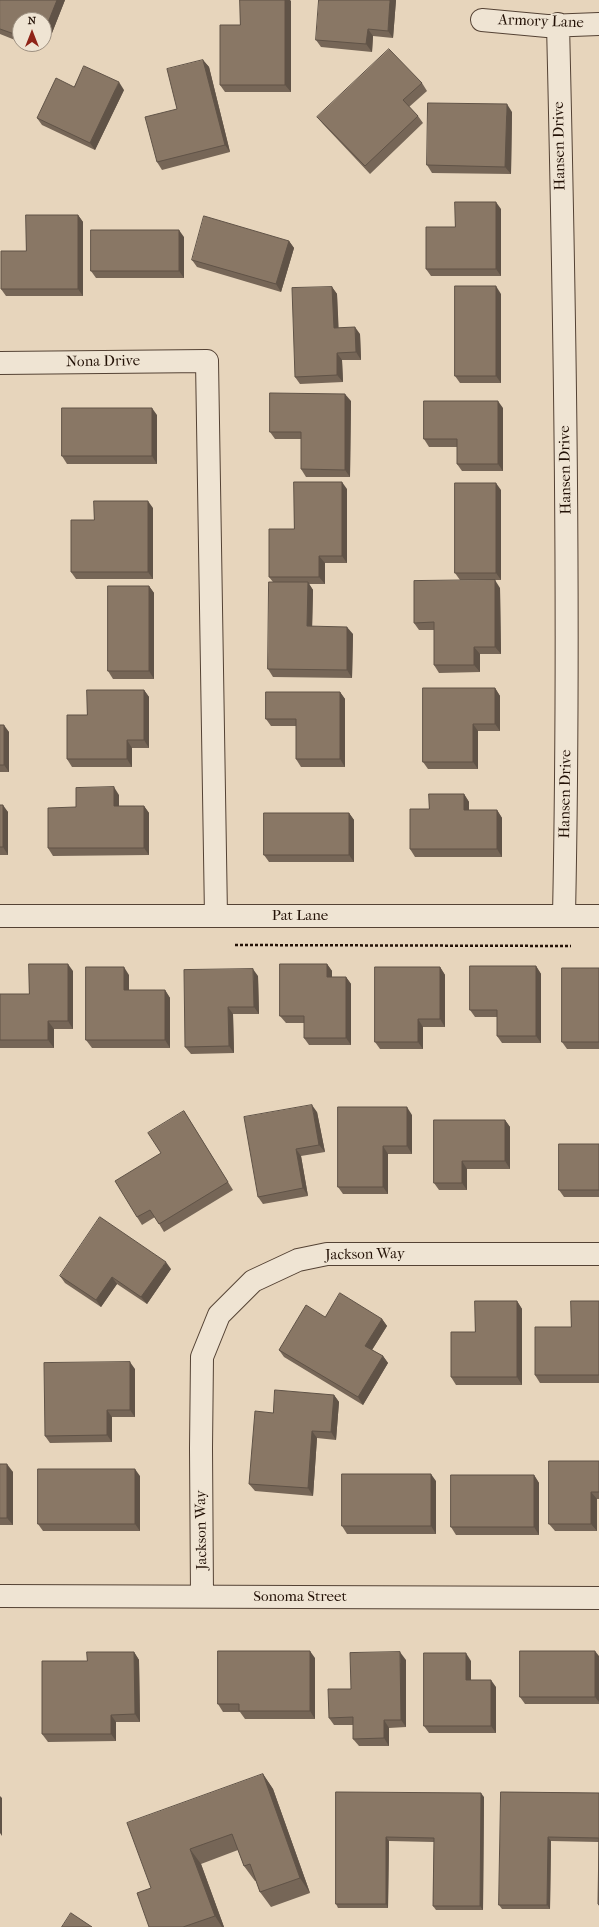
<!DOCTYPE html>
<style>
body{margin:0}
#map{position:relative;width:599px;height:1927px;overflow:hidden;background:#e7d5bc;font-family:"IM FELL French Canon",serif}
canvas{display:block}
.north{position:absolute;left:12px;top:12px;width:40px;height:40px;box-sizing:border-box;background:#efe4d3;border:1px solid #9d9081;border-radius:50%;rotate:0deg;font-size:11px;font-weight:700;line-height:16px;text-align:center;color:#231106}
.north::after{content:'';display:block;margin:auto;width:14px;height:18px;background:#8f2418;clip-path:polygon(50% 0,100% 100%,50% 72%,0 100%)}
</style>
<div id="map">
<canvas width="599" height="1927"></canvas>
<div class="north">N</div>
</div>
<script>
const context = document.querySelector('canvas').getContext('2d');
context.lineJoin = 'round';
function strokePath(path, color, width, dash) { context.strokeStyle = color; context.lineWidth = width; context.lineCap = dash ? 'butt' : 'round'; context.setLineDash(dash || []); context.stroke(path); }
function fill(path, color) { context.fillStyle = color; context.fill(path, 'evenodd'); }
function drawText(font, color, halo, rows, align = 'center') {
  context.font = font + ' "IM FELL French Canon",serif'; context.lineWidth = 4; context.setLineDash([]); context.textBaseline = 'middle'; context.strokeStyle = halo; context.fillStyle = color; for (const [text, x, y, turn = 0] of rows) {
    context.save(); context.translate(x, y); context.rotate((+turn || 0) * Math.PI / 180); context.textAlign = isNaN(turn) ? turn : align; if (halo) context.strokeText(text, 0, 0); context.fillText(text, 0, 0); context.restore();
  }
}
const path = new Path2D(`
 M235 945 571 946`);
const minor = new Path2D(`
 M482 20 547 26 599 24
 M558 24C565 322 570 619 564 916
 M0 363 207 361 216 916
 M0 916H599
 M0 1596 599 1598
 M202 1596 201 1448 202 1357 219 1315 253 1281 298 1260 327 1254H599`);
const wall = new Path2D(`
 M0 0H65L52 33 44 29V20H20V42L0 34Z
 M396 0 393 38 373 36 372 52 321 47 316 40Z
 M291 1V92H225L220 85 240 25Z
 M203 60 209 67 230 152 162 170 157 162 177 109Z
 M422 83 427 91 409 107 418 116 423 123 370 174 323 124 317 117Z
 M74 87 124 90 95 150 42 125 37 118Z
 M512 112 511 174 432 173 427 165Z
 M501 209V276H431L426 269 455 227Z
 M78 215 83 222V296H6L1 289 26 251Z
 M184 237V278H96L91 271Z
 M289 241 294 248 281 292 197 267 192 260Z
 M332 287 337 294 338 328 360 334 361 360H342L343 382 300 384 295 377Z
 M501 294V383H460L455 376Z
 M351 401 350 477H306L301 469V439H275L270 432Z
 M503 408V471H462L457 464V447H429L424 439Z
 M157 415V464H67L62 456Z
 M347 489V563H325V584H309L313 590 312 626 353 634 352 678 273 677 268 669 273 582 269 577 294 529Z
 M501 490V580H460L455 573Z
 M153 508V579H76L71 572Z
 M149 586 154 593V679H113L108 671Z
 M500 588 501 654H480V672L439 673 434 665V630H419L414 623Z
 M495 688 500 696V731H478V769H428L423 762Z
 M144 690 149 697V748H132V767H72L67 759 87 715Z
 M340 692 345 699V767H301L296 759V726H271L266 719Z
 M0 725 9 732V772H0Z
 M464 794 469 802V810H497L502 818V857H415L410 849 429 809Z
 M119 795V806H144L149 813V855L53 856 48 848 76 807Z
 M0 805 8 812V855H0Z
 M349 813 354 820V862H269L264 855Z
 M327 964 332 971V977H346L351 984V1045H309L304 1038V1023H286L280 1016Z
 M536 966 541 974V1043H502L497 1036V1017H475L470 1010Z
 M440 967 445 975V1027H423V1049H380L375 1042Z
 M599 968V1049H567L562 1042Z
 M73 971V1029H54V1048H0V994H29Z
 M129 975V990H165L170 998V1048H92L86 1040Z
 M258 976 259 1014H233L234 1053 191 1054 185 1047Z
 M184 1111 233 1190 164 1232 155 1217 142 1225 137 1217 161 1153Z
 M317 1112 325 1152 301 1156 308 1196 263 1204 258 1197Z
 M412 1115V1154H388V1194H343L338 1187Z
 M505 1120 510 1127V1169H467V1190H439L434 1183Z
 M599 1144V1197H564L559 1190Z
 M171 1269 147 1304 117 1284 101 1307 65 1283 60 1276Z
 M517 1301 522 1309V1385H456L451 1377Z
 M599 1301V1383H540L535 1375 571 1327Z
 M325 1317 382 1319 387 1326 372 1350 383 1356 388 1363 363 1405 284 1357 279 1350Z
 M135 1369V1417H112V1442L50 1443 45 1436Z
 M334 1395 339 1402 336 1440 317 1438 313 1496 255 1491 249 1484 273 1413Z
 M599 1461V1499H597V1531H555L549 1524Z
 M0 1464 13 1472V1525H0Z
 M534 1475 539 1483V1535H456L451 1527Z
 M140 1476V1531H43L38 1524Z
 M436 1481V1534H347L342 1526Z
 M134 1652 139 1660 140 1722H116V1741L48 1742 42 1734Z
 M599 1656V1704H525L520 1697Z
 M315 1658V1719H245L240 1712H223L218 1704Z
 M406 1660V1727L389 1728V1746H359L353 1739V1725H334L329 1718 351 1689Z
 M471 1661V1680L496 1687V1733H429L424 1726Z
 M263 1774 273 1789 310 1893 271 1907 260 1892 256 1881H255L244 1866 238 1850 201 1864 224 1927H149L151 1888Z
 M336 1792 484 1797 483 1910H436L433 1906 434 1842 389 1841 388 1908H338L336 1904Z
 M501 1792 599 1793V1906L598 1904 599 1842 551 1841 550 1909H502L499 1905Z`);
const shadedWall = new Path2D(`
 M57 0H65L52 33 47 25Z
 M285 0H290L291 1V92L285 85Z
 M390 0H396L393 38 388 31Z
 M24 16 27 20H23Z
 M20 28V40L17 35Z
 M368 29 373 36 372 52 366 44Z
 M203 60 209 67 230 152 225 145Z
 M119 82 124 90 95 150 90 143Z
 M507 104 512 112 511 174 505 167Z
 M496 202 501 209V276L496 269Z
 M78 215 83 222V296L78 289Z
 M179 230 184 237V278L179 271Z
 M289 241 294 248 281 292 276 284Z
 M496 286 501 294V383L496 376Z
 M332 287 337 294 339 335 334 328Z
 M355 327 360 334 361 360 356 352Z
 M337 353 342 360 343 382 337 375Z
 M345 394 351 401 350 477 345 470Z
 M498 401 503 408V471L498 464Z
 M152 408 157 415V464L152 456Z
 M342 482 347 489V563L342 556Z
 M496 483 501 490V580L496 573Z
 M148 501 153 508V579L148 572Z
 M319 556 325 563V584L319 577Z
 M495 580 500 588 501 654 495 647Z
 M308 582 313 590 312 633 307 626Z
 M149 586 154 593V679L149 671Z
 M347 627 353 634 352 678 347 670Z
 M474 647 480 654V672L474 665Z
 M495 688 500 696V731L495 724Z
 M144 690 149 697V748L144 740Z
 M340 692 345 699V767L340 759Z
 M473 724 478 731V769L473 762Z
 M4 725 9 732V772L4 765Z
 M127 740 132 748V767L127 759Z
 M114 787 119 795V813L114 806Z
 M464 794 469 802V818L464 810Z
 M3 805 8 812V855L3 847Z
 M144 806 149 813V855L144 848Z
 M497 810 502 818V857L497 849Z
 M349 813 354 820V862L349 855Z
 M68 964 73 971V1029L68 1021Z
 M327 964 332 971V984L327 977Z
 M536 966 541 974V1043L536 1036Z
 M124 967 129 975V998L124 990Z
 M440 967 445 975V1027L440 1019Z
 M253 969 258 976 259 1014 254 1007Z
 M346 977 351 984V1045L346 1038Z
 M165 990 170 998V1048L165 1040Z
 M228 1007 233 1014 234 1053 229 1046Z
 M418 1019 423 1027V1049L418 1042Z
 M48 1021 54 1029V1048L48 1040Z
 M312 1105 317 1112 325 1152 319 1145Z
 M407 1107 412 1115V1154L407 1146Z
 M505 1120 510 1127V1169L505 1161Z
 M383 1146 388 1154V1194L383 1187Z
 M296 1149 301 1156 308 1196 303 1188Z
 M462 1161 467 1169V1190L462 1183Z
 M166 1262 171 1269 147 1304 141 1297Z
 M112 1277 117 1284 101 1307 96 1300Z
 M517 1301 522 1309V1385L517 1377Z
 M382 1319 387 1326 370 1353 365 1346Z
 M383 1356 388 1363 363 1405 358 1397Z
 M130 1362 135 1369V1417L130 1410Z
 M334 1395 339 1402 336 1440 331 1432Z
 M107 1410 112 1417V1442L107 1435Z
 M312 1431 317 1438 313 1496 308 1488Z
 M7 1464 13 1472V1525L7 1518Z
 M135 1469 140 1476V1531L135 1524Z
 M431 1474 436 1481V1534L431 1526Z
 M534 1475 539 1483V1535L534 1527Z
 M591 1492 597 1499V1531L591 1524Z
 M310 1651 315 1658V1719L310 1711Z
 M595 1651 599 1656V1702L595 1697Z
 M134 1652 139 1660 140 1722 135 1714Z
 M400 1652 406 1660V1727L401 1720Z
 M466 1653 471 1661V1687L466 1680Z
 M491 1680 496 1687V1733L491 1726Z
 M111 1715 116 1722V1741L111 1734Z
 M384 1720 389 1728V1746L384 1738Z
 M263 1774 273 1789 310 1893 300 1878Z
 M481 1793 484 1797 483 1910 480 1906Z
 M0 1796 2 1798V1836L0 1833Z
 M386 1837 389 1841 388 1908 386 1904Z
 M548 1837 551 1841 550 1909 547 1905Z
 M190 1849 201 1864 224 1927H222L215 1916Z`);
const building = new Path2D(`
 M0 0H57L47 25 44 24V20H34L24 16 23 20H20V28L17 35 0 29Z
 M240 0H285V85H220V25H240Z
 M319 0H390L388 31 368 29 366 44 316 40Z
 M389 49 422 83 403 100 418 116 365 166 317 117Z
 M203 60 225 145 157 162 145 117 177 109 167 69Z
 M84 66 119 82 90 143 37 118 56 78 74 87Z
 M428 103 507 104 505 167 427 165Z
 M455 202H496V269H426V227H455Z
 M26 215H78V289H1V251H26Z
 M204 216 289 241 276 284 192 260Z
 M91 230H179V271H91Z
 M455 286H496V376H455Z
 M332 287 334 328 355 327 356 352 337 353V375L295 377 292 288Z
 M270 393 345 394V470L301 469V432H270Z
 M424 401H498V464H457V439H424Z
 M62 408H152V456H62Z
 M294 482H342V556H319V577H269V529H294Z
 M455 483H496V573H455Z
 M94 501H148V572H71V520H94Z
 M495 580V647H474V665H434V622L414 623V581Z
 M269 582H308L307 626 347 627V670L268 669Z
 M108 586H149V671H108Z
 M423 688H495V724H473V762H423Z
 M87 690H144V740H127V759H67V715H87Z
 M266 692H340V759H296V719H266Z
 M0 725H4V765H0Z
 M114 787V806H144V848H48V808L76 807V788Z
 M429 794H464V810H497V849H410V809H429Z
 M0 805H3V847H0Z
 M264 813H349V855H264Z
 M29 964H68V1021H48V1040H0V994H29Z
 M280 964H327V977H346V1038H304V1016H280Z
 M470 966H536V1036H497V1010H470Z
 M86 967H124V990H165V1040H86Z
 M375 967H440V1019H418V1042H375Z
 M562 968H599V1042H562Z
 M253 969 254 1007H228L229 1046 185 1047 184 970Z
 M312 1105 319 1145 296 1149 303 1188 258 1197 244 1117Z
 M338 1107H407V1146H383V1187H338Z
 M184 1111 228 1182 159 1224 150 1210 137 1217 115 1181 161 1153 148 1133Z
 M434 1120H505V1161H462V1183H434Z
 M559 1144H599V1190H559Z
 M100 1217 166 1262 141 1297 112 1277 96 1300 60 1276Z
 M340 1293 382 1319 365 1346 383 1356 358 1397 279 1350 306 1305 325 1317Z
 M475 1301H517V1377H451V1332H475Z
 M571 1301H599V1375H535V1327H571Z
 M130 1362V1410H107V1435L45 1436 44 1363Z
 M275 1390 334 1395 331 1432 312 1431 308 1488 249 1484 255 1411 273 1413Z
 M549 1461H599V1492H591V1524H549Z
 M0 1464H7V1518H0Z
 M38 1469H135V1524H38Z
 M342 1474H431V1526H342Z
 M451 1475H534V1527H451Z
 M218 1651H310V1711H239V1704H218Z
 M520 1651H595V1697H520Z
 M87 1652H134L135 1714 111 1715V1734H42V1661H87Z
 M400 1652 401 1720H384V1738L353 1739V1717L329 1718 328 1689H351L350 1653Z
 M424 1653H466V1680H491V1726H424Z
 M263 1774 300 1878 260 1892 250 1864 244 1866 232 1834 190 1849 215 1916 183 1927H149L137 1893 151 1888 127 1823Z
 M336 1792 481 1793 480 1906H433L434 1838 386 1837V1904H336Z
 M501 1792 599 1793V1905L598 1904 599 1838 548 1837 547 1905H499Z
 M71 1913 92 1927H62Z`);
const streetNames = [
 ["Armory Lane",541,22,2],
 ["Hansen Drive",560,146,-91],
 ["Nona Drive",103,362,-1],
 ["Hansen Drive",566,470,-91],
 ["Hansen Drive",566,794,-89],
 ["Pat Lane",300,916],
 ["Jackson Way",365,1255,-1],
 ["Jackson Way",202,1530,-91],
 ["Sonoma Street",300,1597]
];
strokePath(minor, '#544234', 24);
strokePath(path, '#231106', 2.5, [3, 2]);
strokePath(minor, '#efe4d3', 22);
fill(wall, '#766657');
fill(shadedWall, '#605347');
fill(building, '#897765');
strokePath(building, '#605347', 1);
drawText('15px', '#231106', '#efe4d3', streetNames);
</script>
